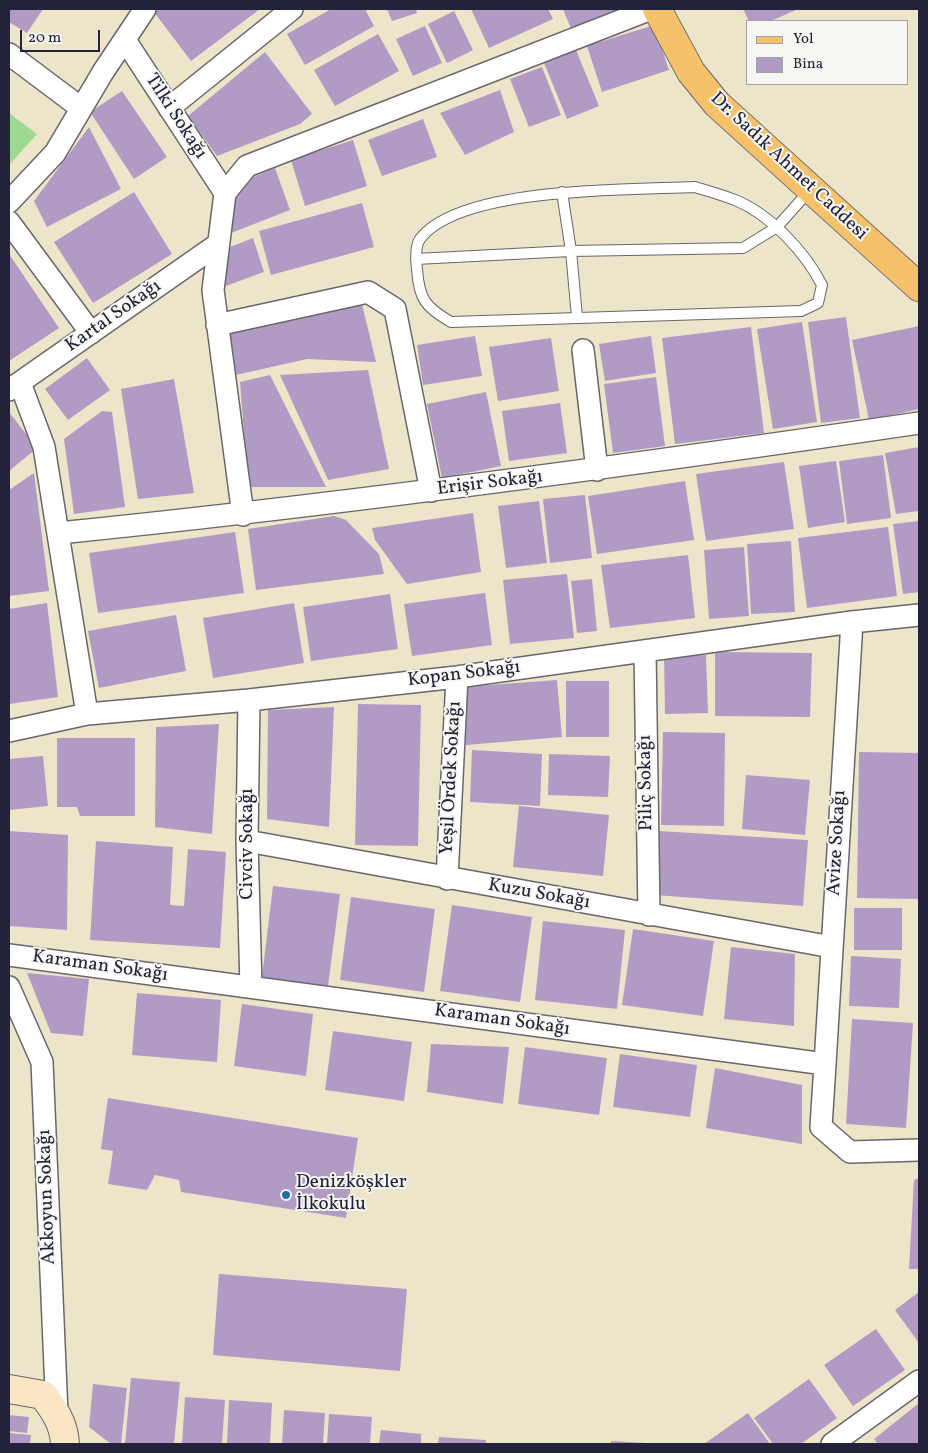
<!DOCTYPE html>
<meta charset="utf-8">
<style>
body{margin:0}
#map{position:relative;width:928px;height:1453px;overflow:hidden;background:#ede5c9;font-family:Vollkorn,serif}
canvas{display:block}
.frame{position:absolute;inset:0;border:10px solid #22223b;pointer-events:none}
.legend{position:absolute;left:746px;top:20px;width:162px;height:65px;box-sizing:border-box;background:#f6f6f2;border:1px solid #a1a1a9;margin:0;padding:6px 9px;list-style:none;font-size:15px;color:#22223b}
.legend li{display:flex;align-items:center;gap:10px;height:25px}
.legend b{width:25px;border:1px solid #a1a1a9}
.scale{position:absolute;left:20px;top:30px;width:80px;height:22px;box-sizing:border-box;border:2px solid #22223b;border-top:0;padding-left:6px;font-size:15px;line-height:18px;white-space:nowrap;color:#22223b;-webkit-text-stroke:4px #f6f6f2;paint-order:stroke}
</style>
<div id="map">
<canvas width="928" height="1453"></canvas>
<div class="frame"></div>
<ul class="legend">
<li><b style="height:6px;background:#f5c16b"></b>Yol</li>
<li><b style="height:14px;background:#b19bc5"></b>Bina</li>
</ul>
<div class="scale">20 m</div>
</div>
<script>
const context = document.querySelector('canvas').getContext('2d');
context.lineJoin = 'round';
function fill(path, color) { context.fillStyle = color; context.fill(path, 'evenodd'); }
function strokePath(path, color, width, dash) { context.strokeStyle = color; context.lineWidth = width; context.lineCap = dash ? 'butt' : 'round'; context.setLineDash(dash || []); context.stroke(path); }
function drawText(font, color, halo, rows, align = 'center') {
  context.font = font + ' Vollkorn,serif'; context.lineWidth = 4; context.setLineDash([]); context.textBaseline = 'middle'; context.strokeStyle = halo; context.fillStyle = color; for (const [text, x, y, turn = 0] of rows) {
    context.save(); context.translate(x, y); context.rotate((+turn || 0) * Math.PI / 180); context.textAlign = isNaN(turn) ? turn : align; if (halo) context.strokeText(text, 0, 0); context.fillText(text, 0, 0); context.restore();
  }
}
const green = new Path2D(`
 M9 113 37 134 9 165Z`);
const building = new Path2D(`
 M9 9H43L27 33 9 22Z
 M157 9H260L191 61 154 12Z
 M331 9H365L374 26 305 65 287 34Z
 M387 9H416L417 13 392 21Z
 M471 9H548L553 19 489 48Z
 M563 9H626L572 31Z
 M743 9H798L771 21H749Z
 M454 11 473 50 447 63 428 24Z
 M654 25 669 70 602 92 587 46Z
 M425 26 442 63 413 76 396 39Z
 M378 34 399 71 335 106 314 70Z
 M576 50 599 106 567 119 544 63Z
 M265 52 312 114 300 124 217 156 188 116Z
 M542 67 561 115 529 127 510 79Z
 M500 90 514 132 465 155 440 113Z
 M122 91 167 157 134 179 90 112Z
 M423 119 437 157 382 176 368 140Z
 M89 127 121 189 47 227 34 201Z
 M353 140 367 186 305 206 291 160Z
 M275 168 290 210 231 233 235 199 253 177Z
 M134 192 172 254 93 303 54 242Z
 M362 203 374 247 271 275 259 231Z
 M253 238 264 272 223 287 225 249Z
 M9 254 59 328 9 361Z
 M361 300 376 362 307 359 236 375 226 332Z
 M846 317 860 418 821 423 808 322Z
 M802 322 817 422 773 429 757 329Z
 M919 326V409L869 420 852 340Z
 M751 327 764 433 675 444 662 338Z
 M475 336 482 376 423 385 417 345Z
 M651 336 656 373 605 381 599 344Z
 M551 338 559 391 498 401 489 347Z
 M87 358 110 390 68 420 45 389Z
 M368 370 389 469 328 480 280 375Z
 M270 375 326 487H248L240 382Z
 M656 377 665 446 613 453 604 384Z
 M174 379 194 493 138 499 121 389Z
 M486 392 501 466 442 478 427 404Z
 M560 403 567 453 509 461 502 411Z
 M102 411 112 412 125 507 74 514 64 439Z
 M9 412 37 448 9 471Z
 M919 447V511L896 514 885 453Z
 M883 455 891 518 847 524 839 461Z
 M836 461 845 522 808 528 799 466Z
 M784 462 794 529 706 541 696 474Z
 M34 473 49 591 9 596V490Z
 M685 481 694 540 597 554 588 496Z
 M585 495 592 558 550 563 543 499Z
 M539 501 547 563 506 568 498 506Z
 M473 513 481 572 407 584 375 540 372 528Z
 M334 516 346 520 379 554 384 574 256 590 248 529Z
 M919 521V592L903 594 893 524Z
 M888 527 897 596 807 608 798 538Z
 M235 532 244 593 98 613 89 553Z
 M791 541 795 612 751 614 747 544Z
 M744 547 749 616 709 619 704 550Z
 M688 555 695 618 610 628 601 565Z
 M567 574 574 638 510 644 503 580Z
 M592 579 597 631 577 633 571 581Z
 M485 593 492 645 412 656 404 604Z
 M390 594 398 649 311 661 303 607Z
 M47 603 58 697 9 704V609Z
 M294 603 304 663 213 678 203 618Z
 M176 615 186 671 99 688 88 631Z
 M715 652 812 653 810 717 715 716Z
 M706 655 708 713 665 714 664 656Z
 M557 680 562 737 466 745 461 687Z
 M566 681H609V737H566Z
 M358 704 421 705 418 846 355 845Z
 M334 707 329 827 267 819 268 710Z
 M219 724 212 834 155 827 156 727Z
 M663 732 725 733 724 826 661 825Z
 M57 738H135V816H80L77 807H57Z
 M472 750 542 754 540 806 470 802Z
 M859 752 919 753 918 899 857 898Z
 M549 754 610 756 608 797 548 795Z
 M43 756 48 806 9 810V759Z
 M746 775 810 780 805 835 742 829Z
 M519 806 609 815 603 876 513 867Z
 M9 831 68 835 67 930 9 926Z
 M659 831 808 840 803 906 655 895Z
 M96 841 173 847 170 905 184 906 188 849 226 852 220 948 90 940Z
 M273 886 340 894 328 986 262 977Z
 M351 897 435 909 424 992 340 980Z
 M452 905 532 917 520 1002 440 991Z
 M854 908H902V950H854Z
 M543 921 625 930 617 1009 535 1000Z
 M633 929 714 941 703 1016 622 1005Z
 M731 947 795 954 794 1026 724 1019Z
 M851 956 901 959 899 1008 849 1006Z
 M27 973 89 979 83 1036 51 1033Z
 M137 993 221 1000 217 1062 132 1055Z
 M242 1004 313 1014 306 1076 234 1066Z
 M852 1019 913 1023 906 1128 846 1124Z
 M333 1031 412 1042 404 1101 325 1090Z
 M431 1044 509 1047 503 1104 427 1092Z
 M525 1047 607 1058 599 1115 518 1104Z
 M620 1054 697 1065 690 1117 613 1107Z
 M715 1068 802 1085V1144L706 1128Z
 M108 1098 358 1138 346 1218 181 1192 179 1180 155 1175 147 1190 108 1184 113 1151 101 1149Z
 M919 1178V1269H909L914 1180Z
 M219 1274 407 1289 400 1371 213 1355Z
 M919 1292V1343L895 1310Z
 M876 1329 905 1370 853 1406 824 1365Z
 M131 1378 180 1382 174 1444H125Z
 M809 1379 837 1418 801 1444H773L754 1418Z
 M93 1384 127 1388 121 1444H111L89 1427Z
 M185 1397 225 1400 222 1444H182Z
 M229 1400 272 1403 270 1444H227Z
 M919 1403V1444H878L874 1439Z
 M284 1410 325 1413 323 1444H282Z
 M748 1413 770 1444H704Z
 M329 1414 372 1417 370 1444H327Z
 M9 1415 29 1417 27 1433 9 1431Z
 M381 1430 421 1434V1444H379Z
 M9 1433 31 1435 30 1444H9Z
 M439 1437 486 1440V1444H438Z
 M611 1441 647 1443V1444H611Z`);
const lane = new Path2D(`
 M695 187C708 191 722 195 735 200 770 214 805 252 822 285L818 303 801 311 451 322C425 307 419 299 417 269 416 260 415 246 420 239 460 186 631 190 695 187Z
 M562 192 571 251 577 317
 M416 259 571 251 743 248 777 227 810 190`);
const street = new Path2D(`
 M125 40 225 193
 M9 54 81 108
 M169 108 292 9
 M9 202 55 153 103 72 145 9
 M9 222 91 333
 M217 325 368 292 395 309 431 491
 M583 350 597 470
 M20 383 44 447 87 714
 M9 390 218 244
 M243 515 213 290 225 193 247 166 651 9
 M59 533C347 504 633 465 919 423
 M645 651 649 915
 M249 700 247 841 251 987
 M9 731 87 714 249 700 457 677 852 622 919 615
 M247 841 832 947
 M447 879 457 677
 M9 955 825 1064 821 1127 850 1152 919 1150
 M9 987 42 1062 57 1414
 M825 1064 852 622
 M832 1444 919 1381`);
const secondary = new Path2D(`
 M9 1389 43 1395C55 1411 64 1424 65 1444`);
const primary = new Path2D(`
 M657 9 691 72 717 104 919 287`);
const markers = [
 [286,1195,5,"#1f6fb2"]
];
const streetNames = [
 ["Tilki Sokağı",175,117,57],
 ["Dr. Sadık Ahmet Caddesi",788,167,43],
 ["Kartal Sokağı",114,317,-35],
 ["Erişir Sokağı",490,484,-7],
 ["Kopan Sokağı",464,675,-7],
 ["Yeşil Ördek Sokağı",452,778,-87],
 ["Piliç Sokağı",647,783,-91],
 ["Avize Sokağı",838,843,-87],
 ["Civciv Sokağı",249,844,-90],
 ["Kuzu Sokağı",539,895,10],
 ["Karaman Sokağı",100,967,8],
 ["Karaman Sokağı",502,1021,8],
 ["Akkoyun Sokağı",48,1197,-92]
];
const poiNames = [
 ["Denizköşkler",296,1184],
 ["İlkokulu",296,1206]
];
fill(green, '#9dda8f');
fill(building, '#b19bc5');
strokePath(lane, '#69666d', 12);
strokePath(street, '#69666d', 24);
strokePath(secondary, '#69666d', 30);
strokePath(primary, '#69666d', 30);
strokePath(lane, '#fff', 10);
strokePath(street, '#fff', 21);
strokePath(secondary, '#fbe6c4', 28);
strokePath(primary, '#f5c16b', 28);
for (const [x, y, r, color] of markers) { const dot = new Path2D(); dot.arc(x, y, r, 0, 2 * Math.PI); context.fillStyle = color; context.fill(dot); strokePath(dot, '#f6f6f2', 2); }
drawText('19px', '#22223b', '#f6f6f2', streetNames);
drawText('19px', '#22223b', '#f6f6f2', poiNames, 'left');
</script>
